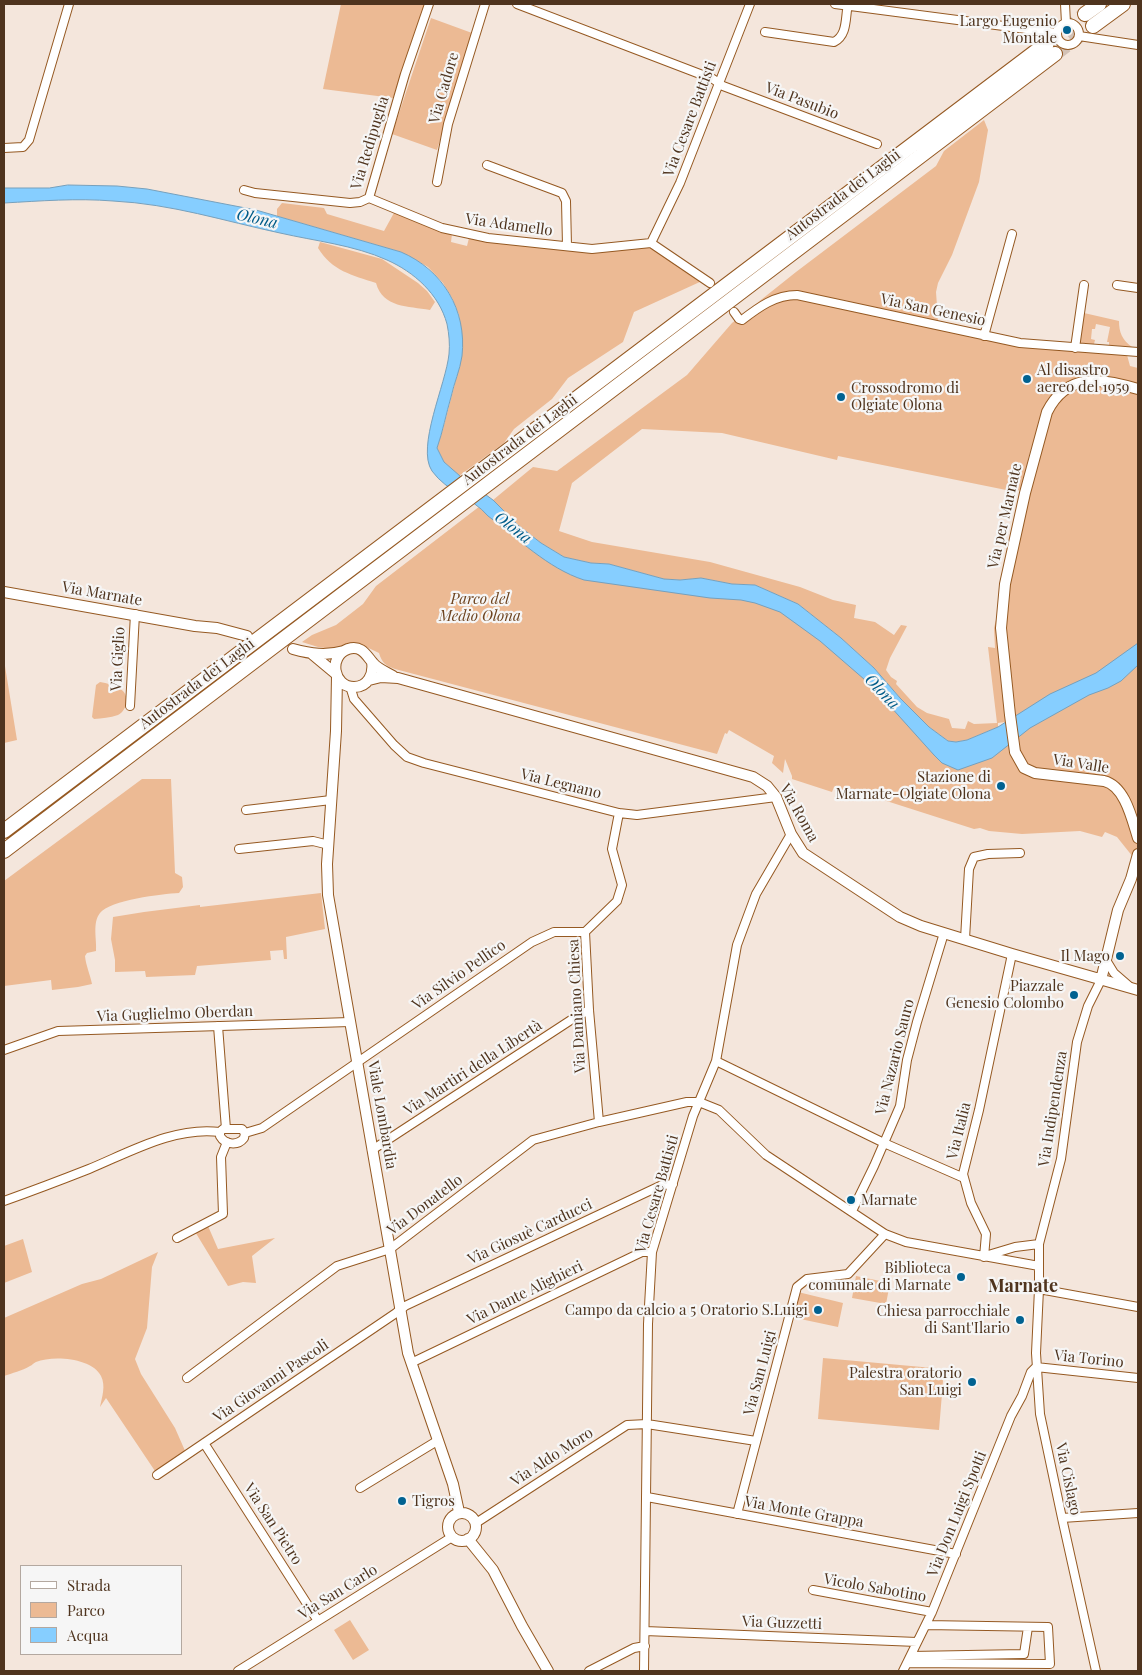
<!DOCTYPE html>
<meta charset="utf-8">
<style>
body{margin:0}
#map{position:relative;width:1142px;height:1675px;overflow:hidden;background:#f4e6dc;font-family:"Playfair Display",serif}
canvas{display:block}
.frame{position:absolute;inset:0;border:5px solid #4f341e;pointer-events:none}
.legend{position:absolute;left:20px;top:1565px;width:162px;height:90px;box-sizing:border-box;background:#f6f6f6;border:1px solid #b3a8a0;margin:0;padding:6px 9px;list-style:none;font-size:15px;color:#4f341e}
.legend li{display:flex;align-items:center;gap:10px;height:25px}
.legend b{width:25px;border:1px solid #b3a8a0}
</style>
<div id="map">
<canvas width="1142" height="1675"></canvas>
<div class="frame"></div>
<ul class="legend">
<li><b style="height:6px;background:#fff"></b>Strada</li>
<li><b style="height:14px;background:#ecba94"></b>Parco</li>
<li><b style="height:14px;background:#86ceff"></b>Acqua</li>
</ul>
</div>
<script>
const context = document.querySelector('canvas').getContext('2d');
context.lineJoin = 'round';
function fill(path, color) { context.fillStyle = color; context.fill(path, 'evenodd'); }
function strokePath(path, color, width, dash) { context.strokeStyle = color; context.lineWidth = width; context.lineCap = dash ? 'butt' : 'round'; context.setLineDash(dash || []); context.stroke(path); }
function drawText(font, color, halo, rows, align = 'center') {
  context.font = font + ' "Playfair Display",serif'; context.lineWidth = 4.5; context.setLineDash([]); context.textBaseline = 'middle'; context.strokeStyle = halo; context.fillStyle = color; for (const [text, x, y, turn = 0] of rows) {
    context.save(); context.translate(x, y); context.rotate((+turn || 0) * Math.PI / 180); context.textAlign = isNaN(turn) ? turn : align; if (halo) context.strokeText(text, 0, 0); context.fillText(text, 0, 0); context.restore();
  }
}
const green = new Path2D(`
 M341 4H426L393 98 323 89Z
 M431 18 472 33 437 150 392 134Z
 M984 120 988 130 979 182 952 255 938 283 936 292 938 320 942 325 1020 344 1127 355 1130 366 1138 368V852L1133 857 1117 837 1105 832 1102 837 1080 831 1022 834 989 831 980 828 974 829 849 789 847 792 834 787 832 792 792 779V776L785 759 783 773 772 763 774 756 729 730 727 734 725 733 717 754 395 669C386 666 382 663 379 653L358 643 332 649 318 647 302 642 312 635 336 625 363 604 376 586 480 506 554 560 762 596 827 641 952 762 1005 722 998 723V727L967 740 956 742 948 741 929 727 900 698 874 668 841 638 798 604 755 585 732 584 701 578 680 580 664 579 609 564 591 563 564 557 541 543 519 526 493 500 533 467 557 471 687 375 732 323 796 272 936 166 944 151ZM1040 420 1045 421 994 628 995 648 988 647 997 723 974 724 968 721 965 729 952 728 949 719 927 713 917 707 896 684 897 681 891 677 886 670 890 658 907 626 901 625 894 635 875 622 854 618 856 605 833 600 800 587 710 562 592 542 559 531 572 483 642 429 722 433 837 460 838 456 1016 492 1022 488 1029 456Z
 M282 203 324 208 327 214 384 231 395 211 452 234 451 242 467 246 469 238 539 247 594 252 651 246 702 281 634 312 623 342 568 378 552 399 514 429 504 443 459 476 444 462 437 448 443 429 460 364 462 347 459 315 452 298 443 283 428 267 401 252 277 216V209Z
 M320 242 382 259 418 283 427 291 435 302 430 310C408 306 383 308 376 283 352 275 332 271 318 248Z
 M1084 313 1119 321C1119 332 1122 340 1132 347L1109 345V342H1107L1110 327 1096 324 1095 329H1092L1091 339 1095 340 1094 344 1080 343Z
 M4 660 17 740 4 743Z
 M100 682C107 683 114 685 120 689 130 694 128 710 118 715 110 718 102 718 94 719L92 717 96 685Z
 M142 779H171L175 873 182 877 183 887 179 893C162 894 110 900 100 913 92 923 97 940 96 951L87 953 85 956C86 966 90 974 92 984L78 987 52 990 51 980 4 986V881Z
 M321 893 325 929 286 937 287 959H284L283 950 270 951 271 960 197 966 195 975 146 977 145 971 115 972V960L111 939 113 917 144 912 200 905V907Z
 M208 1226 218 1249 275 1238 252 1256 256 1283 243 1282 228 1286 194 1230Z
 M23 1239 32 1272 4 1283V1246Z
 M158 1252 152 1267 147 1328 135 1359 141 1374 175 1428 186 1453 157 1474 106 1398 100 1407C102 1397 106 1386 101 1376 92 1358 53 1355 36 1362 35 1362 31 1366 30 1366 22 1371 12 1373 4 1376V1318L82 1284 101 1279Z
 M856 1276 890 1283 886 1304 852 1298Z
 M798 1292 843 1303 838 1327 791 1317Z
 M823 1358 944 1369 939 1430 818 1419Z
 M350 1620 369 1650 353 1660 334 1630Z`);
const water = new Path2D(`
 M68 185 117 186 147 189 256 210 401 252C443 270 467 310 462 356 460 370 454 383 451 397 446 414 443 431 437 448L444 462 460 476 493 500 519 526 541 543 564 557 591 563 609 564 664 579 680 580 701 578 732 584 755 585 798 604 841 638 874 668 900 698 929 727 948 741 956 742 967 740 998 727 1050 694 1096 673 1138 643V665L1121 681 1108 688 1089 695 1030 728 992 758 958 770 942 763 934 755 872 686 820 641 780 612 755 603 741 600 710 598 584 580C547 568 518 538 488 516 472 497 447 492 432 471 416 447 446 384 449 354 450 344 449 334 447 324 439 294 414 272 387 260 354 245 315 241 280 233 224 221 172 204 113 201 77 198 40 201 4 203V188H49Z`);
const motorwayTunnel = new Path2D(`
 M1047 43 1085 14
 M1055 54 1093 26`);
const minor = new Path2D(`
 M517 4 713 79 723 86 877 144
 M835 4 1057 33
 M1065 4 1066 23
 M1057 34a11 11 0 1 1 22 0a11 11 0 1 1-22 0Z
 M765 32 834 42C848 35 845 17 848 4
 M1079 36 1138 45
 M4 148 23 147 29 140 69 4
 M487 165 562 193 566 201 567 246
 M437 182 448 124 485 4
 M244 190 255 193 350 203 360 202 369 198 405 74 429 4
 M369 198 442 228 488 238 592 249 651 243
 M651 243 680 183 750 4
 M651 243 710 283
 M1117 285 1138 288
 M734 312 739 319 742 320C759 307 775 295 797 295L1020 343 1138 352
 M984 336 1012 234
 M1075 348 1084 285
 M350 686 354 699 394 745 407 757 424 763 619 813 637 815 776 797
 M130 706 135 614
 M246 810 331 800
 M239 849 313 841 329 845
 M965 939 969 869 974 857 988 854 1020 853
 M1106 960 1114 973 1129 986
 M218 1026 226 1129
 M4 1050 58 1031 350 1022
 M716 1061 884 1143 964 1178
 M599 1122 589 1010 585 932 617 901 622 885 612 849 619 813
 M223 1129H242L245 1133 244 1138C238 1146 225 1145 220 1136V1132Z
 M245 1133 262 1128 532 942 554 932H585
 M372 1150 574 1018 589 1010
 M4 1201C32 1191 61 1180 89 1169 130 1152 175 1126 220 1132
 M852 1211 874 1166 900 1106 907 1060 917 1022 944 933
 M177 1238 223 1214 221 1157 227 1142
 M985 1256 1015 1247 1039 1244
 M984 1257 986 1234 971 1203 963 1174 979 1110 1012 954
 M1039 1289 1138 1307
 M411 1363 642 1252H652
 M1036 1367 1138 1378
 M187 1378 337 1266 390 1249 533 1140 599 1122 687 1102H699L719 1110 766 1155 885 1234 906 1242 1039 1266
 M204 1443 318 1621
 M157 1475 396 1313 405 1306 662 1185 673 1184
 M360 1488 437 1441
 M647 1497 956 1554
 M737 1514 797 1287 807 1279 848 1274 885 1234
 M1062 1518 1138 1513
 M476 1523 627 1425 647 1424 756 1441
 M813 1590 932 1612
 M645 1631 917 1642
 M911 1656 1024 1654 1028 1627
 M907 1663 1050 1664 1048 1627 926 1625
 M238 1671 452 1537
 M589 1671 634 1648 645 1646
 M644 1671 648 1324 652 1252 693 1116 716 1061 737 945 756 894 791 834
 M903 1671 932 1612 1011 1416 1022 1396 1031 1372 1036 1367
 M1096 1671 1062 1518 1040 1414 1036 1353 1039 1289V1244L1061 1159 1077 1042 1088 1006 1101 980`);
const tertiary = new Path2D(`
 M1138 389C1102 378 1067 372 1047 412L1025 493 1005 584 1001 628 1010 715 1015 752 1024 768 1035 773 1104 781C1125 786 1132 819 1138 838
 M4 592 195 626 217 628 247 636
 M293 649C311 654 326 656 344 651
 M312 654 336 674
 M372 662C374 674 368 687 354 687 333 687 328 656 348 649 362 645 366 655 373 663 378 669 386 672 393 676
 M337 676 336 731 327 864 328 895 408 1353 453 1484 459 1512
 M369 680 381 677 398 678 753 777 767 786 776 797 791 834 803 853 900 917 921 926 1012 954 1138 990
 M1101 980 1118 910 1131 879 1138 854
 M448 1527a14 14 0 1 1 28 0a14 14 0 1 1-28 0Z
 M468 1539 493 1570 522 1626 548 1671`);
const motorway = new Path2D(`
 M1085 14 1099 4
 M1093 26 1123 4
 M4 831 1047 43
 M4 851 1055 54`);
const markers = [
 [1067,30,5,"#006291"],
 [1027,379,5,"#006291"],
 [841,397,5,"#006291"],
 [1001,786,5,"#006291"],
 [1120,956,5,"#006291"],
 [1074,995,5,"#006291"],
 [851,1200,5,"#006291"],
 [961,1277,5,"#006291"],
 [818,1310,5,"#006291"],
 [1020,1320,5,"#006291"],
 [972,1382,5,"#006291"],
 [402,1501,5,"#006291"]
];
const poiNames = [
 ["Largo Eugenio",1057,21],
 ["Montale",1057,38],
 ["Al disastro",1037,370,"left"],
 ["aereo del 1959",1037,387,"left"],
 ["Crossodromo di",851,388,"left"],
 ["Olgiate Olona",851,405,"left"],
 ["Stazione di",991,777],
 ["Marnate-Olgiate Olona",991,794],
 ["Il Mago",1110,956],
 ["Piazzale",1064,986],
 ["Genesio Colombo",1064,1003],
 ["Marnate",861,1200,"left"],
 ["Biblioteca",951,1268],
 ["comunale di Marnate",951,1285],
 ["Campo da calcio a 5 Oratorio S.Luigi",808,1310],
 ["Chiesa parrocchiale",1010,1311],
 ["di Sant'Ilario",1010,1328],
 ["Palestra oratorio",962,1373],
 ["San Luigi",962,1390],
 ["Tigros",412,1501,"left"]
];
const streetNames = [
 ["Via Cadore",444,88,-74],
 ["Via Pasubio",802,101,21],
 ["Via Cesare Battisti",690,119,-69],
 ["Via Redipuglia",370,143,-73],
 ["Autostrada dei Laghi",843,195,-37],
 ["Via Adamello",509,225,8],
 ["Via San Genesio",933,310,12],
 ["Autostrada dei Laghi",520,440,-37],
 ["Via per Marnate",1005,516,-77],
 ["Via Marnate",102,594,10],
 ["Via Giglio",118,659,-87],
 ["Autostrada dei Laghi",197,684,-37],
 ["Via Valle",1081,764,9],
 ["Via Legnano",561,784,14],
 ["Via Roma",799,813,61],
 ["Via Silvio Pellico",459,975,-35],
 ["Via Damiano Chiesa",577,1006,-93],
 ["Via Guglielmo Oberdan",175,1014,-2],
 ["Via Nazario Sauro",895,1057,-76],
 ["Via Martiri della Libertà",473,1068,-33],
 ["Via Indipendenza",1053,1109,-81],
 ["Viale Lombardia",382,1115,80],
 ["Via Italia",959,1131,-76],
 ["Via Cesare Battisti",657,1194,-74],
 ["Via Donatello",425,1205,-37],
 ["Via Giosuè Carducci",530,1232,-25],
 ["Via Dante Alighieri",525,1293,-26],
 ["Via Torino",1089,1359,6],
 ["Via San Luigi",760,1373,-75],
 ["Via Giovanni Pascoli",271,1381,-34],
 ["Via Aldo Moro",552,1457,-33],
 ["Via Cislago",1068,1479,78],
 ["Via Monte Grappa",804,1512,10],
 ["Via Don Luigi Spotti",957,1514,-68],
 ["Via San Pietro",273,1524,57],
 ["Vicolo Sabotino",875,1588,10],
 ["Via San Carlo",338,1592,-32],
 ["Via Guzzetti",782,1623,2]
];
const parkNames = [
 ["Parco del",480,599],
 ["Medio Olona",480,616]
];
const waterNames = [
 ["Olona",257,219,13],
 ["Olona",513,528,38],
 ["Olona",882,692,46]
];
const quarterNames = [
 ["Marnate",1023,1286]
];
fill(green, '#ecba94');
fill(water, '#86ceff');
strokePath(water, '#76a0bc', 1);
strokePath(motorwayTunnel, '#d3c2b6', 14, [14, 7]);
strokePath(minor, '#955922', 10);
strokePath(tertiary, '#955922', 12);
strokePath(motorway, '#955922', 16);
strokePath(minor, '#fff', 8);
strokePath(tertiary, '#fff', 10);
strokePath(motorway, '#fff', 14);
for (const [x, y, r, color] of markers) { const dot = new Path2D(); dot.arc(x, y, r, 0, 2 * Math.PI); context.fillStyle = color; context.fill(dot); strokePath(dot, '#f6f6f6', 2); }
drawText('15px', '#4f341e', '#f6f6f6', poiNames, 'right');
drawText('15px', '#4f341e', '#f6f6f6', streetNames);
drawText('italic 15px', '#6e441f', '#f6f6f6', parkNames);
drawText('italic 16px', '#005c89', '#f6f6f6', waterNames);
drawText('bold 18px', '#4f341e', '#f6f6f6', quarterNames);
</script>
